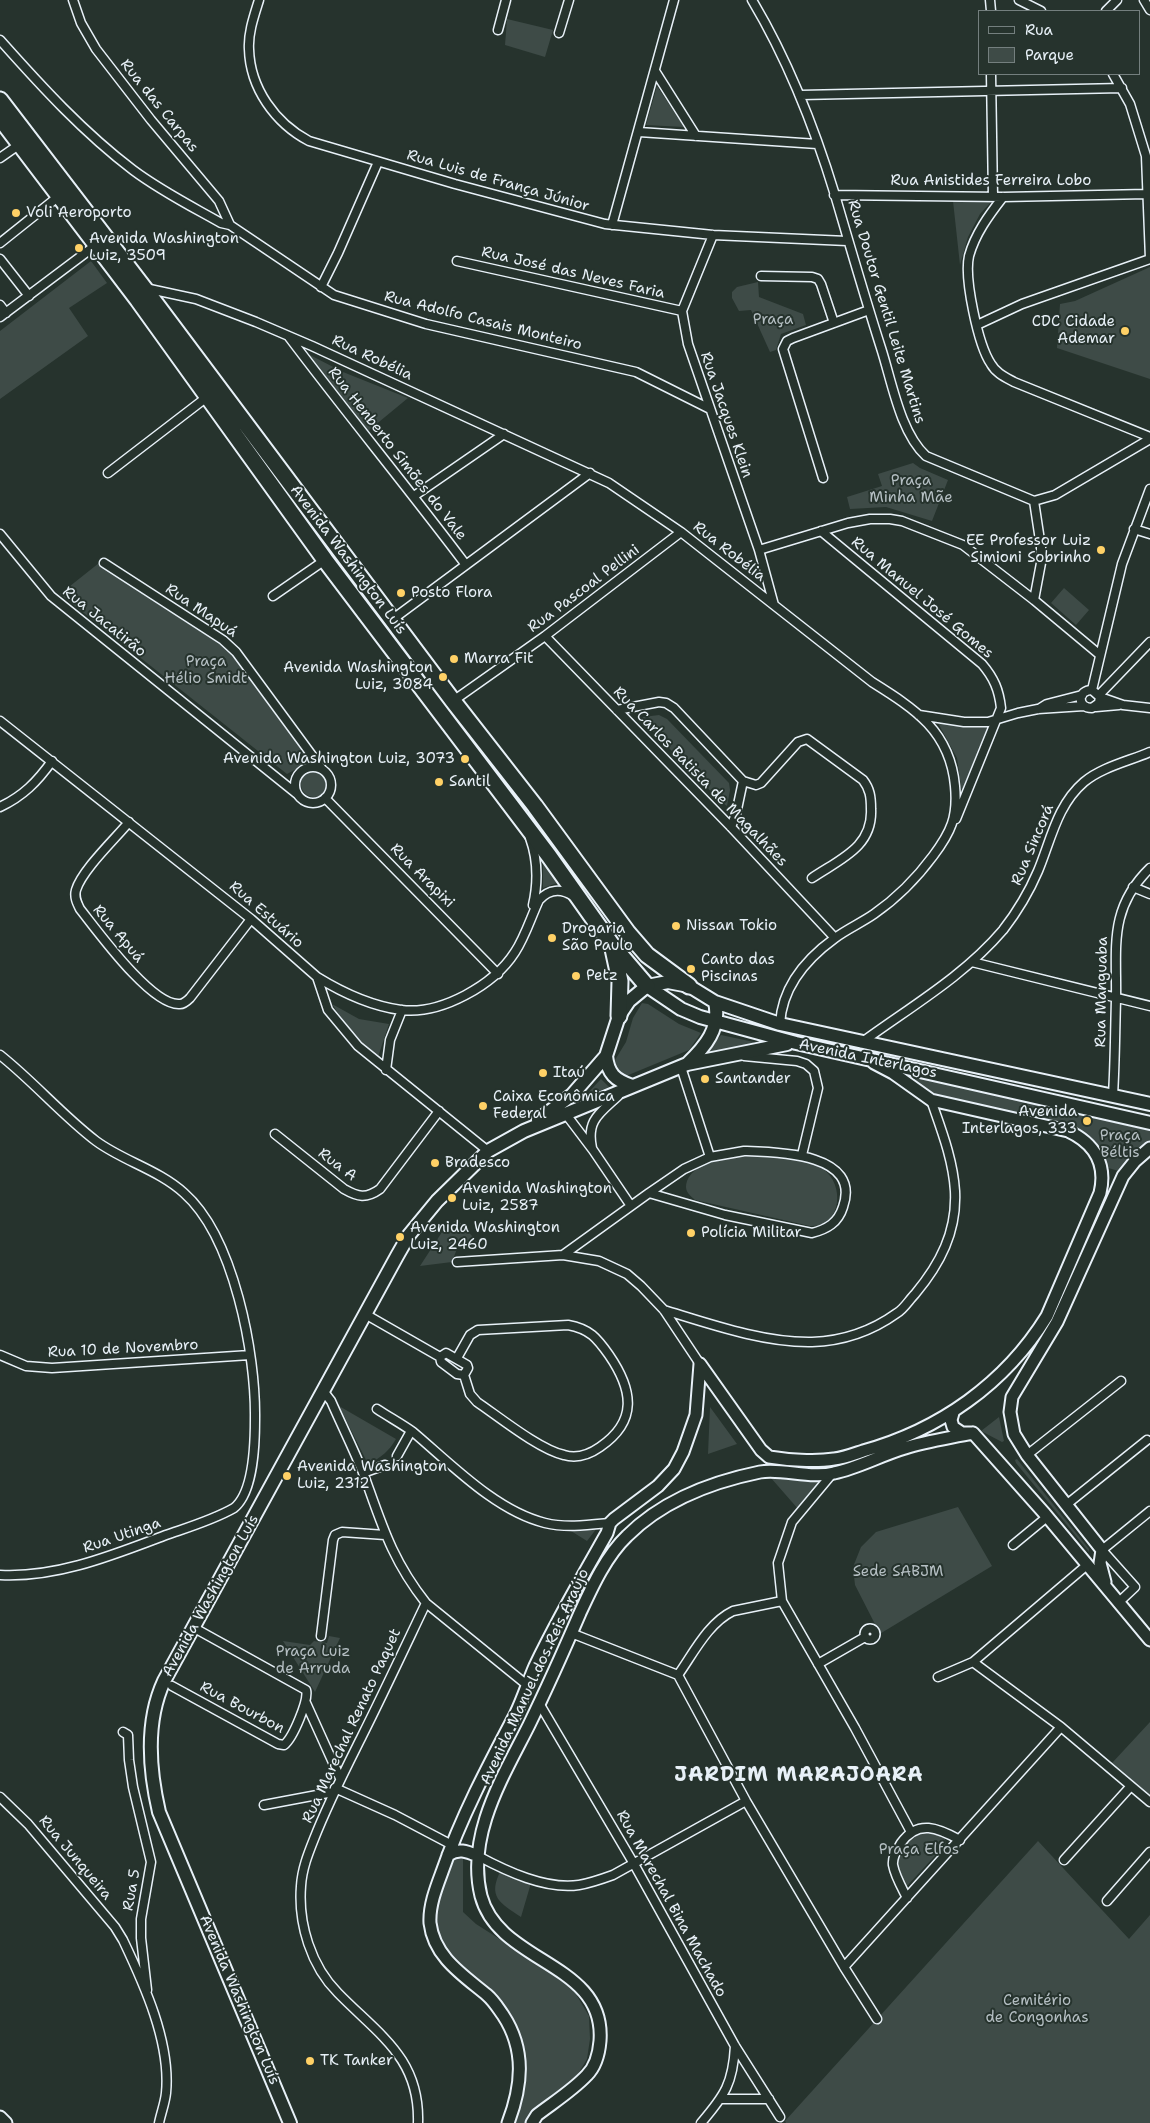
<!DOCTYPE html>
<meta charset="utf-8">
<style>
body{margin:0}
#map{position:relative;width:1150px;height:2123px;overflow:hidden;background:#26332d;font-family:"Shantell Sans",sans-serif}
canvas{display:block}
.legend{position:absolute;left:978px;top:10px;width:162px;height:65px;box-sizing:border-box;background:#26332d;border:1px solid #747f7e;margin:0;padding:6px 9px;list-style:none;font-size:15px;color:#e8f1f8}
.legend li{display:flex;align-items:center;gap:10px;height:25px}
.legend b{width:25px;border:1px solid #747f7e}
</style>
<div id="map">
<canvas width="1150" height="2123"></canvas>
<ul class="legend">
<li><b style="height:6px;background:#26332d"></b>Rua</li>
<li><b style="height:14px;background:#3e4b47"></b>Parque</li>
</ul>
</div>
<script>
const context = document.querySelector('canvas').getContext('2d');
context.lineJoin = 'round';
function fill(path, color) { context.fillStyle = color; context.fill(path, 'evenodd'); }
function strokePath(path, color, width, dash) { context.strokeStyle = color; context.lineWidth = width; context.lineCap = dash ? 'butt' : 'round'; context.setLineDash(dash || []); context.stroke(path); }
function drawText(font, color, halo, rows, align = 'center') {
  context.font = font + ' "Shantell Sans",sans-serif'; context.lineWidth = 4; context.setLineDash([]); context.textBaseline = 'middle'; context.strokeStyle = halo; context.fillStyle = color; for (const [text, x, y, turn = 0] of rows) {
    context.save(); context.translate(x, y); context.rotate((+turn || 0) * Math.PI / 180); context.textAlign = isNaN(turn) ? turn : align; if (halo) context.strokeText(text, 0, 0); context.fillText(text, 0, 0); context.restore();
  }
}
const green = new Path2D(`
 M507 19 553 30 545 57 505 45Z
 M657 86 684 127 646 125Z
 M953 201 991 202 980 214 968 237 960 265Z
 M91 261 107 283 69 308 88 336 0 399V331Z
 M1150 267V379L1057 348 1060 304 1075 301Z
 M758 282 759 297 803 314 806 325 781 334 776 350 770 352 751 310 739 311 732 298V292L737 287Z
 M308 354 343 372 408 398 368 431Z
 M913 463 920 468 948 480 932 521 886 507 850 509 847 497 882 486 878 474Z
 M99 563 159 605 227 648 309 755 298 768 287 774 60 594Z
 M1064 588 1089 610 1076 625 1051 603Z
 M659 715 667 719 729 783 730 790 727 806 721 802 642 720 643 717Z
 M938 723 992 724 979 747 962 793 957 758Z
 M301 784a13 13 0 1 1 26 0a13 13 0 1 1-26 0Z
 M543 864 557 883 543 888Z
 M642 1003 648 1004 679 1024 701 1033 689 1050 626 1076 617 1071 615 1060 626 1042 633 1018Z
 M332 1004 359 1019 389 1024 378 1057 351 1032Z
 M721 1035 754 1042 752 1045 710 1053 708 1050Z
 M884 1066 1150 1131V1143L1122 1172 1105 1167 1101 1149 1075 1128 933 1097Z
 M601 1079 609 1087 584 1097Z
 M766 1156C784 1159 807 1158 823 1169 846 1185 841 1228 810 1226L695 1200C688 1194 684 1190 687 1181 697 1157 744 1155 766 1156Z
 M457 1219 479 1244 463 1242 458 1246 452 1262 420 1266 442 1232Z
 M339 1406 396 1439C389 1451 381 1458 368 1464Z
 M710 1407 737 1444 708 1454Z
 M999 1417 1004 1441 1002 1442 981 1431Z
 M1017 1459 1089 1549V1552L1016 1463 1015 1460Z
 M771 1478 822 1482 799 1510Z
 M958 1507 992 1566 878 1635 877 1628 855 1585 853 1567 861 1547 876 1532Z
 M597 1528 587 1541 571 1531Z
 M329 1636 340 1638 315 1692 283 1641 310 1645 314 1641 327 1643Z
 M1150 1722V1795L1112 1763Z
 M929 1830C939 1832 945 1833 946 1844L906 1887C903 1879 897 1868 896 1860 895 1844 915 1833 929 1830Z
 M1038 1841 1129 1939 1150 1915V2123H786L785 2121Z
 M459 1856 463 1858V1912L476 1924 570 1984 589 2016 590 2039 587 2059 578 2074 544 2102 527 2123H512L524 2054 469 1975 448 1953 438 1935 434 1905 452 1859Z
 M501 1870 531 1883 521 1917C500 1903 487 1897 501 1870Z`);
const street = new Path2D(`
 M73 0 81 23 96 49 151 120 219 201 230 225
 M259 0C254 16 248 33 249 49 250 88 275 123 309 141L455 184 605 224 713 235 847 241
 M752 0C789 62 814 126 835 195 850 246 865 298 881 348 892 382 900 432 926 456L1034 501 1055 495 1150 439
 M990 0 991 11
 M1019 0 1041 11
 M1144 0 1150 10
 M1106 11 1117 0
 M498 30 506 0
 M559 33 569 0
 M0 40C41 86 83 132 133 170 161 191 191 206 221 223L230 225 334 295 426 324 636 372 710 409
 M655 71 696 136
 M991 74 993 197
 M1113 74 1130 104 1146 156 1150 259
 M801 95 1122 88
 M639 132 817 144
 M0 158 20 144
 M834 195 1003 197 1147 194
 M1003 197C989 215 975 234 969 256 964 278 978 345 991 364 996 373 1005 377 1014 382L1150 437
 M612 225 674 0
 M713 235 682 311 688 344 759 550 774 605
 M0 243 59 196
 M0 259 29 296
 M457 261 682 311
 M761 276 812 277 818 279 821 284 834 323
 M321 287 338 253 378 162
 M145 288 196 299 256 322 312 346 609 483 681 532 872 682C915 709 950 731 955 786 958 817 951 832 933 856 916 879 897 898 874 914 861 923 847 929 835 938 806 959 782 987 780 1024
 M0 305 6 313
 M0 317 96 245
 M977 325 1022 304 1150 259
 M289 337C347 414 408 488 466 565
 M108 473 207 397
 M823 478 783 349 787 341 793 338 869 310
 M414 496 504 434
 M1134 529 1150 534
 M821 531 982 664C994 678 999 690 1001 708L956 819
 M0 534 51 596 297 794
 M759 550 848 523 870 519H890L902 521 963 545 1034 600 1100 655
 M104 563 223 640 236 652 322 769
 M273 596 325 560
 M1034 600 1041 563V547L1034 501
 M393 619 590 473
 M545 636 731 827 835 938
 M1092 690 1122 564 1150 489
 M1099 695 1150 642
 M1100 697 1099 703 1092 708C1077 708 1077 690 1092 690L1100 697 1123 705 1150 708
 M453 701 545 636 681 532
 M1096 707 1119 705
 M1039 709 1047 704 1082 695
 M617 710 659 702 666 703 674 708 743 781 736 814 731 827
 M919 715 964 722H988L1018 713 1038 709 1084 706
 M0 721 251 919 317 977 328 1010 358 1046 488 1151
 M295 785a18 18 0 1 1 36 0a18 18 0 1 1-36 0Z
 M743 781 756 785 761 783 798 742 807 739 863 780C870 789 871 797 871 809 873 847 840 859 812 878
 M325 798 498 974
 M0 807C23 796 37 782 52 761
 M129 822C115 839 82 870 76 890 74 897 77 903 80 909 96 929 152 1007 180 1004 184 1004 187 1001 190 998L251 919
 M530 838C538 860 538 883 533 905
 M1133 887 1150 894
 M972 962 1150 1006
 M317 977C343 993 371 1006 401 1010 441 1015 494 985 515 952 525 937 531 917 539 900 549 889 561 888 573 896
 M861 1043C910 1007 963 977 1003 930 1017 912 1029 892 1038 871 1051 840 1057 805 1084 782 1102 767 1129 761 1150 752
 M0 1055C34 1082 62 1115 96 1141 123 1161 159 1170 184 1193 234 1237 256 1354 255 1419 255 1443 254 1492 234 1508 213 1520 189 1527 166 1535 113 1555 57 1578 0 1575
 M744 1056 797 1061 806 1064 814 1071 818 1088 802 1155
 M681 1067 710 1157
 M386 1070 390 1040 402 1010
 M1113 1095C1115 1063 1115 1032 1116 1000 1117 947 1108 909 1150 868
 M565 1113 593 1150 631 1206
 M275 1134 344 1189C358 1197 366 1199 380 1189L439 1111
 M592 1148C586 1120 600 1113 618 1096
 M744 1151C777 1152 862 1153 843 1207 838 1223 827 1229 812 1233L725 1215 649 1193 684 1169 710 1157Z
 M563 1255 649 1193
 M457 1262 563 1255 599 1261 627 1274 641 1286 664 1310 700 1364
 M664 1310C710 1324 764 1343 812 1342 843 1341 872 1331 897 1313 904 1309 909 1300 915 1294 940 1264 957 1232 955 1191 953 1159 941 1129 931 1100
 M365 1314 440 1357
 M446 1353 467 1365 468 1368 464 1375 457 1374 441 1362 440 1357Z
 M0 1355 26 1366 52 1368 250 1355
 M457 1358 470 1335 478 1330 568 1325C590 1329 597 1338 609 1355 633 1390 638 1421 600 1447 590 1454 577 1459 564 1455 540 1450 499 1417 477 1402L470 1394 464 1375
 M324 1392 331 1401C342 1426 354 1450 364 1475 382 1525 392 1560 426 1603L527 1685
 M377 1409C389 1417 402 1424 413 1432 451 1464 496 1511 545 1523 566 1528 589 1525 610 1523
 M1027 1455 1121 1381
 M397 1456 411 1431
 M363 1473 385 1465
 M832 1474 792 1522 778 1563 782 1601 855 1728 911 1832
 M1066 1505 1147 1440
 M1013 1545 1047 1517
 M1118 1603 1135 1587 1102 1550 1150 1511
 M864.5 1634a5.5 5.5 0 1 1 11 0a5.5 5.5 0 1 1-11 0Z
 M571 1633 678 1675 746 1801 844 1967 877 2019
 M321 1636 333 1540 335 1535 342 1532 385 1535
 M973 1662 1061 1727 1150 1802
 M818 1664 865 1637
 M678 1675C693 1654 708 1623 733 1611L782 1601
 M938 1677 973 1662 1087 1565
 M172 1686 278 1744 284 1745C293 1738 309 1700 306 1690L198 1630
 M306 1703 340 1778
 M539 1703 634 1864 735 2046 780 2117
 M123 1732 128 1735 129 1760 133 1787 151 1862 141 1919V1938L147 1990
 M335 1788 395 1815 452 1845
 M0 1797 28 1824 115 1927 123 1940C144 1984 171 2043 166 2093 165 2103 161 2113 159 2123
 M264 1805 333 1792
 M478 1856C506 1871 546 1890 579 1885 591 1883 602 1879 613 1875L746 1801
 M1064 1860 1131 1786
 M907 1898C902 1888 895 1876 893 1865 892 1857 897 1850 901 1843 918 1819 938 1828 960 1840
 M1107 1901 1150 1852
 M844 1967 1061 1727
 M721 2099H769
 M418 2123C420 2058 379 2035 338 1993 311 1966 298 1924 301 1886 302 1869 308 1854 314 1839 328 1803 345 1770 362 1736 384 1692 405 1647 426 1603
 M701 2123C725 2095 733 2083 735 2046`);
const secondary = new Path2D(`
 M700 1364 761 1450 769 1457C787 1460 815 1462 834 1459 844 1458 854 1454 863 1451 939 1430 1005 1384 1047 1316L1100 1193C1107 1164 1094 1143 1068 1131L931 1100 893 1073 874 1063
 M953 1413 951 1420 953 1427 962 1433H973L1045 1514 1150 1640
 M1102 1550 1027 1455 1014 1434 1010 1412 1012 1397 1057 1322 1123 1176 1135 1161 1150 1148
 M1102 1550 1100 1563 1105 1582
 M448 1855C459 1848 466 1851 478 1856
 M0 2117 6 2123
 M508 2123C522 2086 526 2050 503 2015 498 2008 494 2001 487 1995 463 1975 434 1957 430 1923 429 1906 436 1888 442 1872 461 1817 488 1766 515 1715 523 1699 528 1682 535 1666 557 1620 582 1577 607 1533L610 1523 614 1519 658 1486 674 1469 683 1452 696 1415 700 1364
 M532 2123 537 2115C554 2102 573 2090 587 2075 596 2066 599 2053 600 2041 606 1962 499 1964 481 1896 466 1835 503 1777 529 1725 547 1688 564 1650 580 1613 592 1587 606 1556 627 1536 663 1500 711 1482 760 1472 781 1468 812 1479 834 1473 858 1468 881 1455 905 1448 927 1441 950 1438 973 1433`);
const primary = new Path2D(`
 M647 986 681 1009 700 1017 796 1043 1150 1123
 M606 1056C608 1074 615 1080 632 1086
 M687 1064 787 1044
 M538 1120 572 1095 606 1056 619 1016 629 1001 647 986 668 982 689 986 715 1002 780 1024 1150 1104
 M290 2123 159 1812C149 1769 145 1722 164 1681L397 1256 409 1235 437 1201 488 1151 524 1131 687 1064C705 1047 721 1028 715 1002`);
const highway = new Path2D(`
 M0 100 144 288 453 701 535 806 628 933 647 955 689 986
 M0 118 138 300 325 560 549 856 612 945 647 986
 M613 949 620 981 619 1016`);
const markers = [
 [16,213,5,"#ffd166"],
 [79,248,5,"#ffd166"],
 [1125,331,5,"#ffd166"],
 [1101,550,5,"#ffd166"],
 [401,593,5,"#ffd166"],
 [454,659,5,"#ffd166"],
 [443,677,5,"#ffd166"],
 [465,759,5,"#ffd166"],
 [439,782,5,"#ffd166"],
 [676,926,5,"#ffd166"],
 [552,938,5,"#ffd166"],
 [691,969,5,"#ffd166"],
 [576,976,5,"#ffd166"],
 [543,1073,5,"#ffd166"],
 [705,1079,5,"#ffd166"],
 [483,1106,5,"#ffd166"],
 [1087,1121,5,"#ffd166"],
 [435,1163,5,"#ffd166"],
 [452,1198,5,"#ffd166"],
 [691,1233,5,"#ffd166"],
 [400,1237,5,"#ffd166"],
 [287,1476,5,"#ffd166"],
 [310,2061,5,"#ffd166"]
];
const streetNames = [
 ["Rua das Carpas",159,106,51],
 ["Rua Luis de França Júnior",498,181,16],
 ["Rua Anistides Ferreira Lobo",991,181],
 ["Rua José das Neves Faria",573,273,13],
 ["Rua Doutor Gentil Leite Martins",886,312,73],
 ["Rua Adolfo Casais Monteiro",483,321,14],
 ["Rua Robélia",372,358,25],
 ["Rua Jacques Klein",726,415,71],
 ["Rua Henberto Simões do Vale",397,454,52],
 ["Rua Robélia",729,552,38],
 ["Avenida Washington Luís",348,560,53],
 ["Rua Pascoal Pellini",584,589,-37],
 ["Rua Manuel José Gomes",922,598,40],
 ["Rua Mapuá",201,611,34],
 ["Rua Jacatirão",104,622,39],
 ["Rua Carlos Batista de Magalhães",700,777,46],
 ["Rua Sincorá",1033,845,-67],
 ["Rua Arapixi",422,876,45],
 ["Rua Estuário",266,915,41],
 ["Rua Apuá",118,934,50],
 ["Rua Manguaba",1102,992,-89],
 ["Avenida Interlagos",868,1059,12],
 ["Rua A",337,1165,37],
 ["Rua 10 de Novembro",123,1349,-3],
 ["Rua Utinga",122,1536,-19],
 ["Avenida Washington Luís",211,1596,-61],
 ["Avenida Manuel dos Reis Araújo",535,1677,-65],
 ["Rua Bourbon",242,1708,28],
 ["Rua Marechal Renato Paquet",352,1726,-65],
 ["Rua Junqueira",75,1858,50],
 ["Rua 5",132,1890,-80],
 ["Rua Marechal Bina Machado",671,1904,61],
 ["Avenida Washington Luís",239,2000,67]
];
const poiNames = [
 ["Voli Aeroporto",26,213],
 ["Avenida Washington",89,239],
 ["Luiz, 3509",89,256],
 ["CDC Cidade",1115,322,"right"],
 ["Ademar",1115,339,"right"],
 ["EE Professor Luiz",1091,541,"right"],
 ["Simioni Sobrinho",1091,558,"right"],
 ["Posto Flora",411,593],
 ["Marra Fit",464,659],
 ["Avenida Washington",433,668,"right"],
 ["Luiz, 3084",433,685,"right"],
 ["Avenida Washington Luiz, 3073",455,759,"right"],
 ["Santil",449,782],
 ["Nissan Tokio",686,926],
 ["Drogaria",562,929],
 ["São Paulo",562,946],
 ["Canto das",701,960],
 ["Piscinas",701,977],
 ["Petz",586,976],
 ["Itaú",553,1073],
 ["Santander",715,1079],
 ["Caixa Econômica",493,1097],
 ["Federal",493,1114],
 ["Avenida",1077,1112,"right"],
 ["Interlagos, 333",1077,1129,"right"],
 ["Bradesco",445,1163],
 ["Avenida Washington",462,1189],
 ["Luiz, 2587",462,1206],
 ["Avenida Washington",410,1228],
 ["Luiz, 2460",410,1245],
 ["Polícia Militar",701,1233],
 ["Avenida Washington",297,1467],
 ["Luiz, 2312",297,1484],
 ["TK Tanker",320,2061]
];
const parkNames = [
 ["Praça",773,320],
 ["Praça",911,481],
 ["Minha Mãe",911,498],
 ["Praça",206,662],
 ["Hélio Smidt",206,679],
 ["Praça",1120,1136],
 ["Béltis",1120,1153],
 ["Sede SABJM",898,1572],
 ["Praça Luiz",313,1652],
 ["de Arruda",313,1669],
 ["Praça Elfos",919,1850],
 ["Cemitério",1037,2001],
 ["de Congonhas",1037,2018]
];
const districtNames = [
 ["JARDIM MARAJOARA",799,1776]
];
fill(green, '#3e4b47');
strokePath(street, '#e8f1f8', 11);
strokePath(secondary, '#e8f1f8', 15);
strokePath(primary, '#e8f1f8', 16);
strokePath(highway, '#e8f1f8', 19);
strokePath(street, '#26332d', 8);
strokePath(secondary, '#26332d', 11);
strokePath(primary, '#26332d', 12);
strokePath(highway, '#26332d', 15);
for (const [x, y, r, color] of markers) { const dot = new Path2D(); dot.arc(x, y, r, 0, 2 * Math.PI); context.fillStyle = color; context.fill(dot); strokePath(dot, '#26332d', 2); }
drawText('15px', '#e8f1f8', '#26332d', streetNames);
drawText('15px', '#e8f1f8', '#26332d', poiNames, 'left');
drawText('15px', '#b5bfc3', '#26332d', parkNames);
context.letterSpacing = '1px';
drawText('bold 20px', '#e8f1f8', '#26332d', districtNames);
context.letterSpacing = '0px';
</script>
